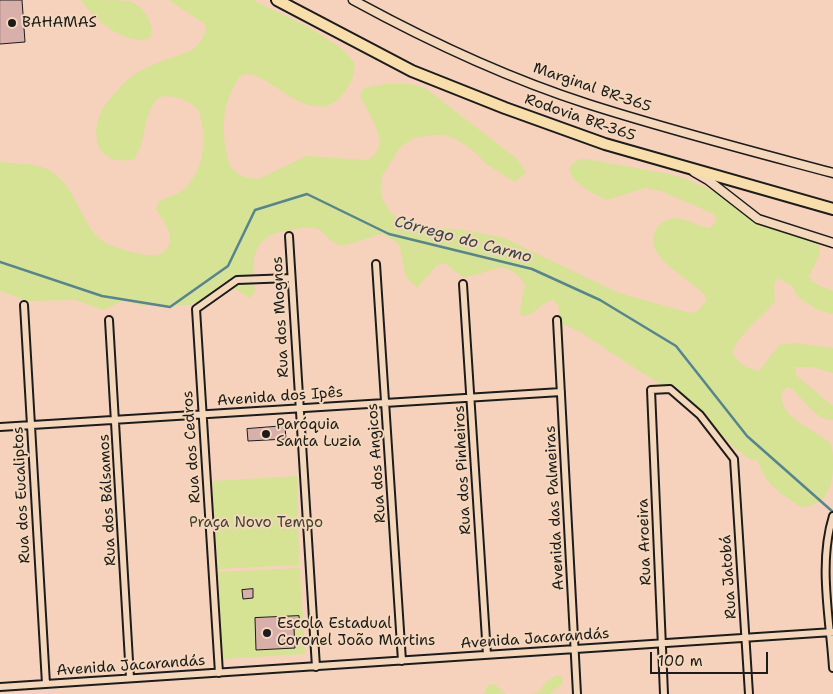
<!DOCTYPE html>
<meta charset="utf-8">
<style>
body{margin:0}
#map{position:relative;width:833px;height:694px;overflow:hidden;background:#f6d2bd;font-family:"Shantell Sans",sans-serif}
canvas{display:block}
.scale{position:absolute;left:650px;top:652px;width:118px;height:22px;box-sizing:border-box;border:2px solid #1c1c1c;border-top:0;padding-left:6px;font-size:15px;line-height:18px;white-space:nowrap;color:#1c1c1c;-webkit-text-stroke:4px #f5d7bb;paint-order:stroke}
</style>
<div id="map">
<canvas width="833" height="694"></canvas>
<div class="scale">100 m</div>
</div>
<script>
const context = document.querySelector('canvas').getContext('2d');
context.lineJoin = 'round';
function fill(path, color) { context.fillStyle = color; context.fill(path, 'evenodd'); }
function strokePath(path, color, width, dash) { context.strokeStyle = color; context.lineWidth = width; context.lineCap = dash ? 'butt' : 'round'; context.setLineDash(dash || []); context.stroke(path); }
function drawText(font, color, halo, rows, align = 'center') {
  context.font = font + ' "Shantell Sans",sans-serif'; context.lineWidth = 4; context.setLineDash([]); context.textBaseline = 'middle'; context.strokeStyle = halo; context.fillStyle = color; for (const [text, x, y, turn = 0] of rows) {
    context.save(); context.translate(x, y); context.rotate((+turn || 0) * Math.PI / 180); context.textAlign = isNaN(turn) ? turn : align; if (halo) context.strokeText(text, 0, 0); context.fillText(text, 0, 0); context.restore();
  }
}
const green = new Path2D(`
 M81 0C93 0 119 0 129 1 144 7 155 22 150 38 126 47 93 19 81 0Z
 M169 0H253L312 29 342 49 354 62C356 75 350 84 343 94 317 127 280 86 255 75L247 74 240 76C220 104 220 136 231 168 240 176 249 180 261 178L306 156 367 160C395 147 368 114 360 96L363 88 384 84H410L425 88 516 158 526 172 515 182 486 164 475 152 458 140 444 135H433L414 138 400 147 382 176 381 192 383 200 392 214 406 224 471 231 504 238 619 293 690 313 698 311 707 299C698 280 637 258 657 228 660 223 667 219 673 218 687 217 697 227 710 228L716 221 714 214 661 191 645 188 606 200C591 192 577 186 569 171 572 162 576 159 586 159L669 174 686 179 724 196 754 217 815 240 820 247 819 255 809 277 814 283 833 291V314L818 310 799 298 792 286 778 278 774 284 775 301C761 319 741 331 732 352 737 363 748 369 759 371L779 345 794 343 833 348V373L812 367H795L796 375 833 406V420C813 420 804 397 789 387L782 391C777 421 817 427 831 445 833 450 833 458 833 464 833 486 827 506 801 507 777 491 768 487 757 460H751L736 449 681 398 580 332 561 323 558 306 553 300C540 302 536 316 521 316L520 309 525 284C503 254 491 275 463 277L444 263 437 265 417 288 406 277 399 244 383 234C369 235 356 245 342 245 330 245 327 233 317 229 310 225 299 229 291 230 250 235 252 259 255 292L250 298 224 282 206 298 190 305 145 306 123 301 103 310 75 300 28 301 0 291V162C16 164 39 162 52 172 76 188 80 220 98 237 105 244 116 247 125 250 134 253 146 256 156 255 163 254 170 248 170 240 171 229 161 218 156 209L158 202C166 197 175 196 183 190 206 170 207 135 198 109 186 99 174 94 159 97 141 115 148 140 134 159 92 169 87 126 109 100 116 92 124 82 133 75 137 72 162 60 167 59 187 53 204 49 206 25Z
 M297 476 299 565 218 569 212 481Z
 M300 568 305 654 223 659 218 572Z
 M557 675 563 678 562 684 550 694H531L538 692 547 681Z
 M494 684 506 694H484L488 685Z`);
const stream = new Path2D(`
 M0 262 102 296 170 307 228 266 255 210 307 194 389 234 532 269 600 300 676 346 747 436 833 512`);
const building = new Path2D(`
 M0 0H22L25 42 0 44Z
 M285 426 286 439 248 441 247 429Z
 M253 589V598L243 599 242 590Z
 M299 616 300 628 294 629 295 648 256 650 255 618Z`);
const minor = new Path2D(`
 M289 236 316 667
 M376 264 402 661
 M463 284 487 655
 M24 305 46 684
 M109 320 130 678
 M557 320 577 694
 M0 427 561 392
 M833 516C818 564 830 618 833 668
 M219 673 196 309 237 280 291 278
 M0 687 833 632
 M664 694 651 390 670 389 700 415 734 459 749 694`);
const tertiary = new Path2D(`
 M353 0C428 41 507 78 588 104 669 130 751 151 833 173
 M694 172 708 180 758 219 833 243`);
const primary = new Path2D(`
 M277 0 412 71 505 108 605 144 833 209`);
const markers = [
 [12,23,5,"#1c1c1c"],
 [266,434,5,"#1c1c1c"],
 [267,633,5,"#1c1c1c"]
];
const poiNames = [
 ["BAHAMAS",22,23],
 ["Paróquia",276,425],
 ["Santa Luzia",276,442],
 ["Escola Estadual",277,624],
 ["Coronel João Martins",277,641]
];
const streetNames = [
 ["Marginal BR-365",592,88,19],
 ["Rodovia BR-365",580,118,19],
 ["Rua dos Mognos",281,317,-93],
 ["Avenida dos Ipês",280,397,-4],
 ["Rua dos Cedros",192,447,-94],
 ["Rua dos Angicos",377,463,-94],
 ["Rua dos Pinheiros",463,470,-93],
 ["Rua dos Eucaliptos",22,495,-93],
 ["Rua dos Bálsamos",108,500,-93],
 ["Avenida das Palmeiras",555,508,-93],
 ["Rua Aroeira",645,542,-92],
 ["Rua Jatobá",729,577,-94],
 ["Avenida Jacarandás",535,639,-4],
 ["Avenida Jacarandás",131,666,-4]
];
const parkNames = [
 ["Praça Novo Tempo",256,523]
];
const waterNames = [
 ["Córrego do Carmo",463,240,15]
];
fill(green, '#d6e294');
strokePath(stream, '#568490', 2.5);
fill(building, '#d8afaa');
strokePath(building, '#1c1c1c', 1);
strokePath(minor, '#1c1c1c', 10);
strokePath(tertiary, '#1c1c1c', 11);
strokePath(primary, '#1c1c1c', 14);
strokePath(minor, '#f5d7bb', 6);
strokePath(tertiary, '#f5d7bb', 8);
strokePath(primary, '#f8deab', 10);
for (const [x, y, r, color] of markers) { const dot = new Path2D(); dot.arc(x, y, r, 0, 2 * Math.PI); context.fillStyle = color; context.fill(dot); strokePath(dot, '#f5d7bb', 2); }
drawText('15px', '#1c1c1c', '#f5d7bb', poiNames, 'left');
drawText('15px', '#1c1c1c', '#f5d7bb', streetNames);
drawText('15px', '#414434', '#f5d7bb', parkNames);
drawText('italic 16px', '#34474c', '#f5d7bb', waterNames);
</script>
